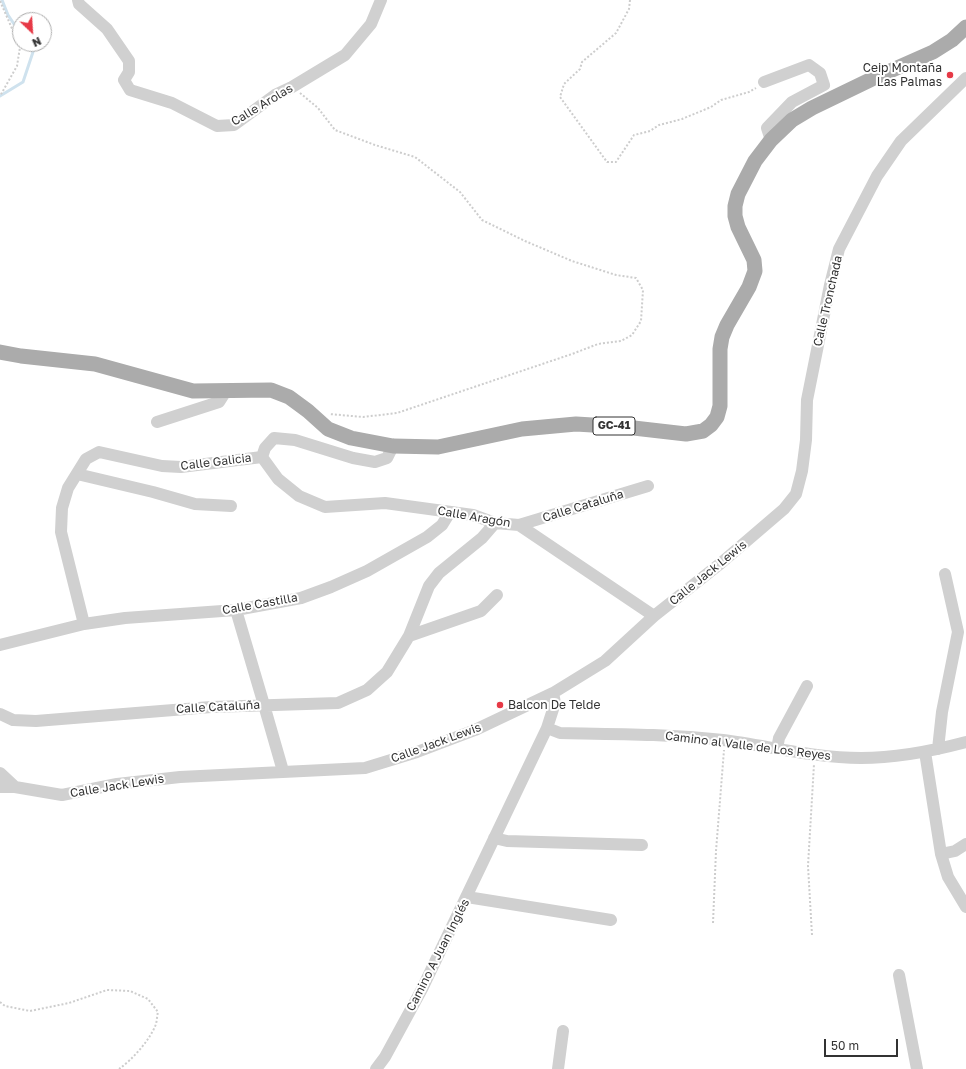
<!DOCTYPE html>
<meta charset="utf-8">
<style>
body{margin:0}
#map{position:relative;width:966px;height:1069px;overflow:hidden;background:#fff;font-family:"Golos Text",sans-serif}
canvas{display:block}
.north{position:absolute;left:12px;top:12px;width:40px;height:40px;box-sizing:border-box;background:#fff;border:1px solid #adadad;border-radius:50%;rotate:155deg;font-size:11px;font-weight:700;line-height:16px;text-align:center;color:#333}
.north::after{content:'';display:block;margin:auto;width:14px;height:18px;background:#e63946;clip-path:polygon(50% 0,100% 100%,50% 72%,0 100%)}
.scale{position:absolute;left:824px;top:1039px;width:74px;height:18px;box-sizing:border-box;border:2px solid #333;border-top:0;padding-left:5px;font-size:12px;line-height:14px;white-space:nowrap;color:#333;-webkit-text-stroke:3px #fff;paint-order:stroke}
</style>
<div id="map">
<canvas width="966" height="1069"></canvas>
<div class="north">N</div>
<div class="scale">50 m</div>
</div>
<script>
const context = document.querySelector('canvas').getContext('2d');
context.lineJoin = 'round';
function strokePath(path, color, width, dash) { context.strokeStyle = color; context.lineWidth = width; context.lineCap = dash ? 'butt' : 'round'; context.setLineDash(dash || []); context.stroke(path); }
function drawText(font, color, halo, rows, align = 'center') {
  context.font = font + ' "Golos Text",sans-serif'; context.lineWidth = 4; context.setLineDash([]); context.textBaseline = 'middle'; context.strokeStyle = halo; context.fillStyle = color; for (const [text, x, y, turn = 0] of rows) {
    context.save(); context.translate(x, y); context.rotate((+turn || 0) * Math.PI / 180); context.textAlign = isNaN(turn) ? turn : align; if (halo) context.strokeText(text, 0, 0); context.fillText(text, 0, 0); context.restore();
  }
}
const stream = new Path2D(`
 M2 0 8 15 20 33
 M0 96 23 82 33 52 27 44`);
const path = new Path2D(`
 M630 0 629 9 616 33 582 62 580 69 564 84 560 97 607 162H616L634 135 650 131 659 125 682 119 711 107 721 100 749 92 756 88
 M0 1 20 47 17 66 0 96
 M300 93 318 108 335 130 375 145 415 157 460 192 482 220 525 241 572 261 616 275 636 278 643 290 641 321 632 335 621 341 598 344 572 354 397 413 363 417 329 414
 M713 923 716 851 724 750
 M812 935 808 866 814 764
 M0 1002 5 1006 30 1011 69 1003 107 990 130 991 148 999 158 1012C157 1016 157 1020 156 1024 150 1040 133 1059 119 1069`);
const minor = new Path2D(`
 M78 0 79 4 107 29 129 61V72L124 80 130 90 172 103 217 126 234 125 275 95 292 87 345 55 371 24 381 0
 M764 82 809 65 820 73 824 85 792 102 767 128 771 140
 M157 422 219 402 226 391
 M262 457 278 479 299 496 325 507 385 503 473 515 495 523 519 525 654 616
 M262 457 265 448 274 438 295 440 353 458 375 462 387 458 393 446
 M77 474 153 492 195 504 231 506
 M519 525 648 486
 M236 610 264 705 283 771
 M84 624 61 532 62 508 68 488 86 459 99 452 162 466 181 467 262 457
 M409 636 481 611 497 595
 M0 645 84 624 125 618 236 610 301 598 331 587 367 571 427 537 442 525 450 512
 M0 714 13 720 36 721 211 707 338 703 367 690 387 672 409 636 429 586 439 573 482 538 495 523
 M547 728 560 733C614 734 669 734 723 740 769 746 815 758 861 758 897 758 932 751 966 742
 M777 749 779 738 807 686
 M938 749 942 712 958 632 945 574
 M925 752 941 854 955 851 966 844
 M0 773 15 787
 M0 787H15L62 795 117 784 180 777 365 768 417 752 475 730 553 693 605 661 654 616 721 563 784 509 796 494 802 471 806 440 807 400 830 285 839 249 877 176 901 141 966 78
 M494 838 507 841 642 845
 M941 854 948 877 966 907
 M467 897 611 920
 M899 975 917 1069
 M376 1069 385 1057 422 989 547 728 555 703 553 693
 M558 1069 563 1031`);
const major = new Path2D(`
 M0 352 21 356 95 364 193 391 271 390 289 397 308 411 328 429 351 438 393 446 438 447 522 429 576 424 625 427 686 434 703 431 711 425 717 417 720 406V349L722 337 727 325 749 287 755 271 754 260 738 227 735 216V206L738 194 755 161 771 140 792 120 812 108 872 79 933 52 952 40 966 27`);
const markers = [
 [950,75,4,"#e63946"],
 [500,705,4,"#e63946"]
];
const shields = [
 [614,426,42]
];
const shieldNames = [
 ["GC-41",614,426]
];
const poiNames = [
 ["Ceip Montaña",942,68],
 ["Las Palmas",942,82],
 ["Balcon De Telde",508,705,"left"]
];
const streetNames = [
 ["Calle Arolas",262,105,-31],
 ["Calle Tronchada",828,301,-77],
 ["Calle Galicia",216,462,-7],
 ["Calle Cataluña",583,506,-17],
 ["Calle Aragón",474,517,10],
 ["Calle Jack Lewis",708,573,-39],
 ["Calle Castilla",260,604,-10],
 ["Calle Cataluña",218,707,-3],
 ["Calle Jack Lewis",436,743,-20],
 ["Camino al Valle de Los Reyes",748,746,7],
 ["Calle Jack Lewis",117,786,-9],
 ["Camino A Juan Inglés",438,955,-63]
];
strokePath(stream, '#cfe2ee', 3);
strokePath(path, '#cdcdcd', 2, [2, 2]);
strokePath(minor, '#d0d0d0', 12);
strokePath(major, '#ababab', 15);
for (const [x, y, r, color] of markers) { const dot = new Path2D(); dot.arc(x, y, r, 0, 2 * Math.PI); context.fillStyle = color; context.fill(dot); strokePath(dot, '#fff', 1.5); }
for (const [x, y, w] of shields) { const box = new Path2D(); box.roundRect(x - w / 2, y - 9, w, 18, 3); context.fillStyle = '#fff'; context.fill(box); strokePath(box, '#333', 1); }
drawText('bold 11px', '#333', null, shieldNames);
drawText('12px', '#333', '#fff', poiNames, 'right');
drawText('12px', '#333', '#fff', streetNames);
</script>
